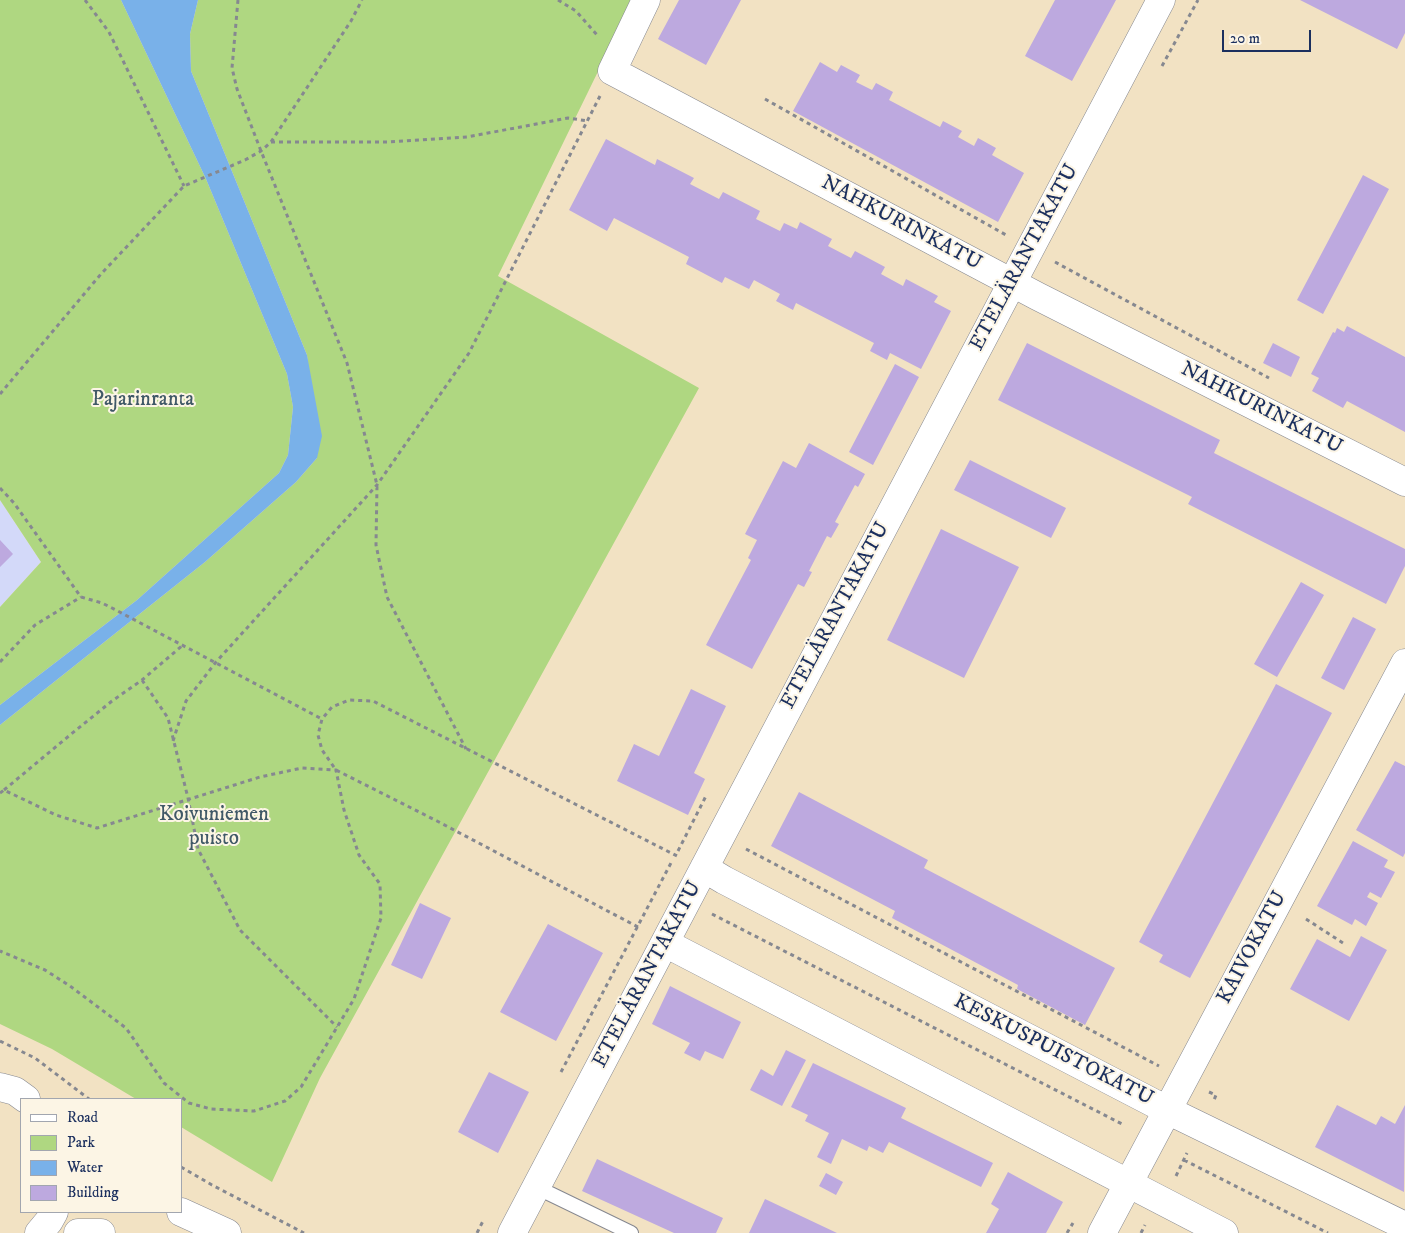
<!DOCTYPE html>
<meta charset="utf-8">
<style>
body{margin:0}
#map{position:relative;width:1405px;height:1233px;overflow:hidden;background:#f2e2c3;font-family:"IM FELL DW Pica",serif}
canvas{display:block}
.legend{position:absolute;left:20px;top:1098px;width:162px;height:115px;box-sizing:border-box;background:#fcf5e5;border:1px solid #a2a6af;margin:0;padding:6px 9px;list-style:none;font-size:15px;color:#1b2f5e}
.legend li{display:flex;align-items:center;gap:10px;height:25px}
.legend b{width:25px;border:1px solid #a2a6af}
.scale{position:absolute;left:1222px;top:30px;width:89px;height:22px;box-sizing:border-box;border:2px solid #1b2f5e;border-top:0;padding-left:6px;font-size:15px;line-height:18px;white-space:nowrap;color:#1b2f5e;-webkit-text-stroke:4px #fcf5e5;paint-order:stroke}
</style>
<div id="map">
<canvas width="1405" height="1233"></canvas>
<ul class="legend">
<li><b style="height:6px;background:#fff"></b>Road</li>
<li><b style="height:14px;background:#afd781"></b>Park</li>
<li><b style="height:14px;background:#79b1e9"></b>Water</li>
<li><b style="height:14px;background:#bda9df"></b>Building</li>
</ul>
<div class="scale">20 m</div>
</div>
<script>
const context = document.querySelector('canvas').getContext('2d');
context.lineJoin = 'round';
function fill(path, color) { context.fillStyle = color; context.fill(path, 'evenodd'); }
function strokePath(path, color, width, dash) { context.strokeStyle = color; context.lineWidth = width; context.lineCap = dash ? 'butt' : 'round'; context.setLineDash(dash || []); context.stroke(path); }
function drawText(font, color, halo, rows, align = 'center') {
  context.font = font + ' "IM FELL DW Pica",serif'; context.lineWidth = 4; context.setLineDash([]); context.textBaseline = 'middle'; context.strokeStyle = halo; context.fillStyle = color; for (const [text, x, y, turn = 0] of rows) {
    context.save(); context.translate(x, y); context.rotate((+turn || 0) * Math.PI / 180); context.textAlign = isNaN(turn) ? turn : align; if (halo) context.strokeText(text, 0, 0); context.fillText(text, 0, 0); context.restore();
  }
}
const built = new Path2D(`
 M0 500 41 562 0 607Z`);
const green = new Path2D(`
 M0 0H121L206 179 287 374 293 407 288 455 279 473 137 600 0 705V607L41 562 0 500Z
 M198 0H633L498 276 699 388 320 1078 272 1182 181 1127V1099H136L52 1049 0 1024V725L205 562 296 482 317 458 307 355 191 71 190 34Z`);
const water = new Path2D(`
 M121 0H198L190 34 191 71 307 355 322 436 317 458 296 482 205 562 0 725V705L137 600 279 473 288 455 293 407 287 374 206 179Z`);
const building = new Path2D(`
 M679 0H741L706 65 658 39Z
 M1055 0H1116L1072 81 1025 56Z
 M1300 0H1405V33L1397 49Z
 M820 62 837 72 841 65 860 75 856 82 872 90 876 83 893 92 889 100 940 127 943 121 962 131 958 137 974 146 978 138 996 148 992 155 1024 173 998 222 793 111Z
 M606 139 655 165 657 159 694 178 690 184 719 199 723 192 760 211 756 219 780 231 784 223 797 229 800 222 832 239 828 246 851 258 855 251 885 267 881 274 903 286 906 279 938 296 934 302 951 311 921 369 890 353 887 360 870 351 874 343 796 303 793 310 776 301 780 294 754 280 749 289 725 277 722 283 686 264 689 257 614 218 607 231 569 210Z
 M1363 175 1389 189 1323 314 1297 300Z
 M1347 326 1405 357V432L1347 401 1343 408 1312 391 1319 378 1311 374 1333 332 1335 333 1337 328 1344 332Z
 M1027 343 1220 440 1214 453 1405 549V566L1386 604 1188 504 1192 497 998 400Z
 M1273 343 1300 357 1291 377 1263 363Z
 M895 364 919 377 873 465 849 452Z
 M809 443 865 474 858 487 855 485 835 522 839 524 831 538 827 536 809 571 812 572 804 587 798 584 752 669 706 645 751 560 748 558 757 540 745 534 783 461 796 468Z
 M970 460 1066 508 1051 538 954 490Z
 M941 529 1019 567 964 678 887 640Z
 M0 540 13 554 0 567Z
 M1301 582 1324 595 1277 677 1254 664Z
 M1353 617 1376 629 1344 690 1321 678Z
 M1276 684 1332 713 1190 978 1159 962 1163 955 1139 942Z
 M691 689 726 706 694 773 705 779 688 815 617 781 634 744 659 756Z
 M1395 761 1405 766V853L1403 857 1356 830Z
 M799 792 928 860 924 868 1115 968 1085 1025 1017 989 1018 985 892 918 895 911 771 846Z
 M1353 841 1388 860 1384 867 1395 872 1381 898 1370 892 1367 897 1378 903 1366 926 1355 919 1352 925 1317 906Z
 M420 903 451 918 422 979 391 965Z
 M548 924 603 953 556 1041 500 1012Z
 M1361 936 1387 950 1349 1021 1290 989 1317 939 1350 957Z
 M670 986 741 1022 723 1059 705 1051 700 1061 684 1053 690 1043 652 1024Z
 M786 1050 806 1060 782 1106 750 1090 761 1069 773 1076Z
 M813 1063 906 1108 901 1118 993 1163 981 1187 889 1142 883 1153 869 1146 867 1151 842 1139 831 1164 817 1157 829 1133 805 1121 808 1115 791 1107Z
 M489 1072 529 1092 498 1153 458 1132Z
 M1337 1105 1376 1125 1381 1116 1395 1124 1405 1105 1404 1192 1315 1147Z
 M597 1159 723 1218 716 1233H674L582 1191Z
 M1008 1172 1063 1202 1046 1233H986L999 1209 991 1204Z
 M826 1173 843 1182 836 1195 819 1186Z
 M765 1199 837 1233H749Z`);
const path = new Path2D(`
 M85 0 109 32 184 186
 M238 0 232 68 237 89 261 151 347 363 377 485 376 545 387 597 466 749
 M558 0 576 11 598 36
 M1162 66 1198 0
 M765 99 1006 235
 M271 142H388L467 137 568 118 588 121
 M1055 262 1269 378
 M0 394 101 274 184 186 245 160 261 151 271 142 351 21 362 0
 M0 488 14 503 81 597 102 603 112 608 322 719
 M0 662 35 625 81 597
 M142 680 168 718 188 798 198 849 240 930 337 1027
 M173 741 186 701 216 662 377 485 469 353 600 96
 M4 790 70 735 112 701 142 680 183 645
 M0 793 4 790 56 815 97 828 260 777 302 768 336 770 344 810 359 855 380 884 381 918 354 999 301 1087 285 1101 254 1111 211 1109 189 1103 164 1083 126 1028 70 986 45 970 0 951
 M746 849 1159 1066
 M678 851 707 794
 M712 914 1122 1124
 M1306 919 1343 943
 M638 927 437 821 336 770 322 750 318 735 322 719 332 707 349 700 373 701 679 857
 M0 1041 35 1058 89 1099
 M561 1072 672 861
 M1209 1092 1216 1095 1214 1100
 M1184 1160 1328 1233
 M181 1167 212 1185 304 1233
 M1176 1176 1187 1153
 M477 1233 484 1219
 M1067 1233 1073 1223
 M1141 1233 1145 1225`);
const service = new Path2D(`
 M536 1187 631 1233`);
const minor = new Path2D(`
 M646 0 612 71 1037 296 1405 482
 M704 868 724 880 1167 1110 1405 1226
 M665 943 1224 1233
 M181 1212 227 1233
 M78 1233H101
 M512 1233 1161 0
 M1102 1233 1405 663`);
const secondary = new Path2D(`
 M0 1087 15 1091 26 1099
 M39 1233 49 1221 54 1212`);
const streetNames = [
 ["NAHKURINKATU",901,224,28],
 ["ETELÄRANTAKATU",1025,258,-62],
 ["NAHKURINKATU",1261,409,27],
 ["ETELÄRANTAKATU",836,616,-62],
 ["KAIVOKATU",1253,948,-62],
 ["ETELÄRANTAKATU",648,975,-62],
 ["KESKUSPUISTOKATU",1053,1051,27]
];
const parkNames = [
 ["Pajarinranta",143,401],
 ["Koivuniemen",214,816],
 ["puisto",214,840]
];
fill(built, '#d3d9f9');
fill(green, '#afd781');
fill(water, '#79b1e9');
fill(building, '#bda9df');
strokePath(service, '#868890', 16);
strokePath(minor, '#868890', 29);
strokePath(secondary, '#868890', 29);
strokePath(path, '#868890', 3, [4, 4]);
strokePath(service, '#fff', 14);
strokePath(minor, '#fff', 28);
strokePath(secondary, '#fff', 28);
drawText('21px', '#1b2f5e', '#fcf5e5', streetNames);
drawText('21px', '#405967', '#fcf5e5', parkNames);
</script>
